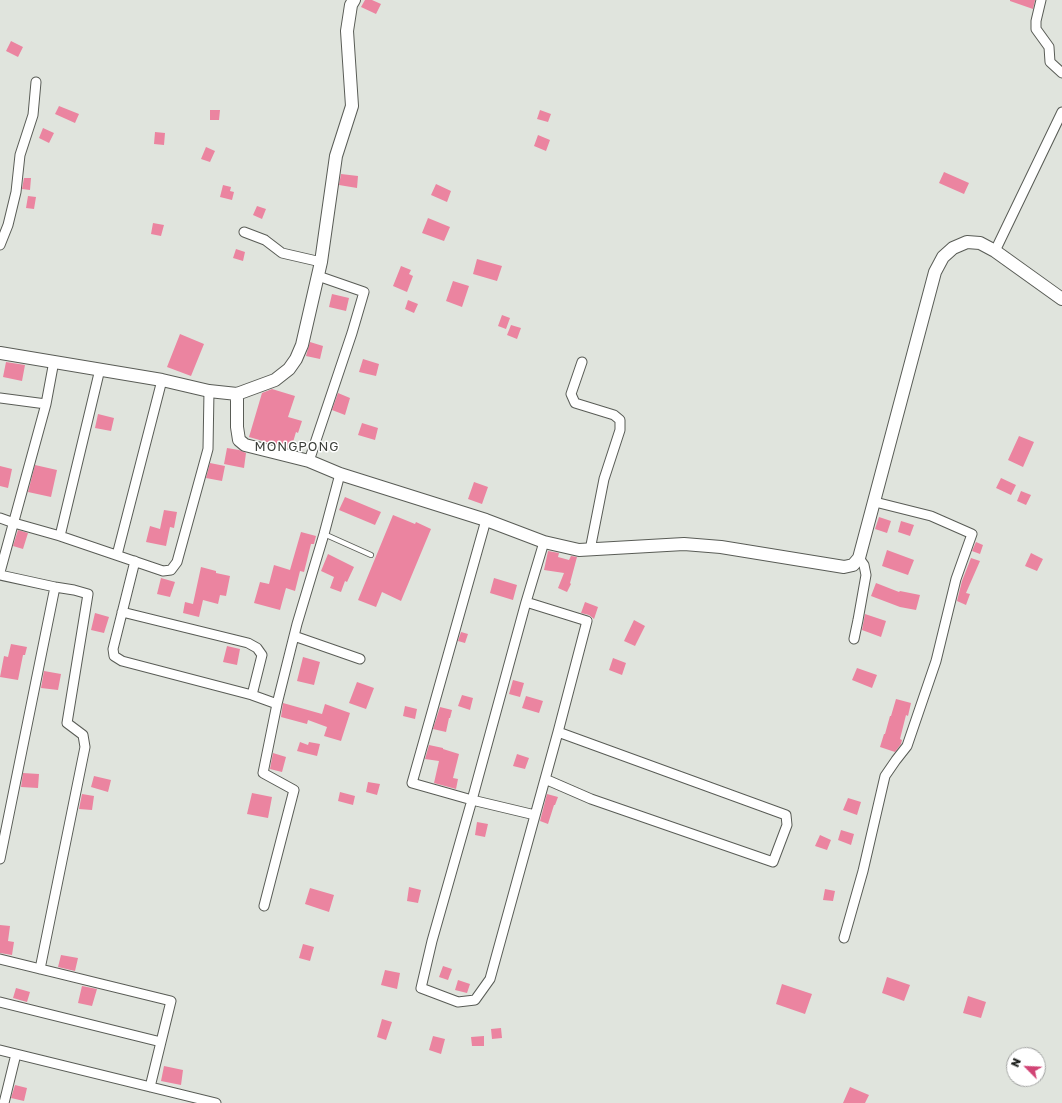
<!DOCTYPE html>
<style>
body{margin:0}
#map{position:relative;width:1062px;height:1103px;overflow:hidden;background:#e0e4dd;font-family:"Golos Text",sans-serif}
canvas{display:block}
.north{position:absolute;left:1006px;top:1047px;width:40px;height:40px;box-sizing:border-box;background:#fff;border:1px solid #a3a4a3;border-radius:50%;rotate:294deg;font-size:11px;font-weight:700;line-height:16px;text-align:center;color:#1a1c19}
.north::after{content:'';display:block;margin:auto;width:14px;height:18px;background:#d14475;clip-path:polygon(50% 0,100% 100%,50% 72%,0 100%)}
</style>
<div id="map">
<canvas width="1062" height="1103"></canvas>
<div class="north">N</div>
</div>
<script>
const context = document.querySelector('canvas').getContext('2d');
context.lineJoin = 'round';
function fill(path, color) { context.fillStyle = color; context.fill(path, 'evenodd'); }
function strokePath(path, color, width, dash) { context.strokeStyle = color; context.lineWidth = width; context.lineCap = dash ? 'butt' : 'round'; context.setLineDash(dash || []); context.stroke(path); }
function drawText(font, color, halo, rows, align = 'center') {
  context.font = font + ' "Golos Text",sans-serif'; context.lineWidth = 3; context.setLineDash([]); context.textBaseline = 'middle'; context.strokeStyle = halo; context.fillStyle = color; for (const [text, x, y, turn = 0] of rows) {
    context.save(); context.translate(x, y); context.rotate((+turn || 0) * Math.PI / 180); context.textAlign = isNaN(turn) ? turn : align; if (halo) context.strokeText(text, 0, 0); context.fillText(text, 0, 0); context.restore();
  }
}
const building = new Path2D(`
 M365 0H372L381 4 376 14 361 7Z
 M1010 0H1035L1033 9 1010 1Z
 M11 41 23 47 18 57 6 51Z
 M59 106 79 114 75 123 55 114Z
 M210 110H220L219 120H210Z
 M540 110 551 114 548 122 537 119Z
 M43 128 54 133 49 143 39 138Z
 M155 132 165 133 164 145 154 144Z
 M538 135 550 140 546 151 534 146Z
 M206 147 215 151 210 162 201 159Z
 M944 172 969 183 964 194 939 183Z
 M341 174 358 176 357 188 339 185Z
 M24 178H31L30 190 22 189Z
 M436 184 451 191 447 202 431 195Z
 M223 185 231 187 230 191 234 192 232 200 220 197Z
 M28 196 36 197 34 209 26 208Z
 M257 206 266 209 262 219 253 215Z
 M428 218 450 227 444 241 422 233Z
 M153 223 164 225 161 236 151 234Z
 M236 249 245 252 243 261 233 258Z
 M477 259 502 266 497 281 473 274Z
 M401 266 411 270 409 274 413 276 407 292 393 286Z
 M453 281 469 286 462 307 446 301Z
 M332 294 349 298 346 311 329 307Z
 M408 300 418 304 414 313 405 309Z
 M502 315 510 318 506 329 498 326Z
 M511 325 521 328 517 339 507 335Z
 M180 334 204 344 191 376 167 367Z
 M310 342 323 346 320 359 306 356Z
 M363 359 379 364 376 376 359 372Z
 M6 362 25 365 22 381 3 377Z
 M272 389 295 396 288 417 302 421 298 433 296 432 291 449 249 437 262 393Z
 M338 393 350 398 345 415 332 410Z
 M98 414 114 418 111 431 95 428Z
 M362 423 378 428 375 440 358 435Z
 M1019 436 1034 442 1023 467 1008 460Z
 M227 448 239 450 246 453 244 468 224 464Z
 M210 463 225 466 222 481 206 478Z
 M35 465 57 470 51 497 28 492Z
 M0 466 12 469 8 488 0 486Z
 M1001 478 1016 485 1011 495 996 488Z
 M474 482 488 487 482 504 468 499Z
 M1021 491 1031 495 1026 505 1017 501Z
 M345 497 381 512 375 525 339 510Z
 M164 510 177 512 174 528 170 527 166 546 146 542 150 526 160 529Z
 M393 515 415 524 416 522 431 529 401 601 382 592 376 607 358 600Z
 M879 517 891 521 887 533 875 529Z
 M901 521 914 525 910 536 898 532Z
 M18 530 28 533 23 549 13 546Z
 M301 532 316 536 314 544H311L304 572 300 571 295 591 286 588 280 610 254 603 260 582 269 584 274 565 290 570Z
 M976 542 983 545 980 554 972 551Z
 M887 550 914 560 908 575 882 566Z
 M548 551 559 553 558 557 569 560 571 556 577 557 570 583 571 584 567 592 558 588 564 573 544 570Z
 M1031 553 1043 559 1037 571 1025 566Z
 M328 554 354 567 347 582 345 581 341 592 330 588 334 577 321 571Z
 M971 558 980 561 966 593 970 594 966 605 957 601 962 581Z
 M201 567 216 571V573L230 576 226 596 220 595 218 604 203 600 199 617 183 613 185 602 193 604Z
 M161 578 175 582 170 597 157 594Z
 M494 578 517 585 513 600 490 593Z
 M876 583 899 592 900 591 920 595 916 610 900 607 871 596Z
 M585 602 598 607 594 619 589 615 581 613Z
 M95 613 109 617 104 633 91 630Z
 M865 614 886 621 881 637 862 630Z
 M634 620 645 626 635 646 624 641Z
 M461 632 468 634 465 643 458 641Z
 M11 644 27 647 25 655H23L18 680 0 677 4 656 8 657Z
 M227 646 240 649 237 665 223 662Z
 M303 657 320 662 314 685 297 681Z
 M613 658 626 663 622 675 609 670Z
 M857 668 877 675 872 688 852 680Z
 M44 671 61 674 58 690 41 688Z
 M513 680 524 683 520 697 509 694Z
 M357 682 374 688 366 709 349 703Z
 M462 695 473 698 470 710 458 706Z
 M526 696 543 701 539 713 522 708Z
 M896 699 911 703 908 716 906 715 900 739 902 740 901 744 895 752 880 747 884 734H885L890 716H891Z
 M283 703 322 714 325 704 350 713 341 741 324 736 327 727 308 720 307 724 281 717Z
 M405 706 417 709 415 719 403 716Z
 M440 707 452 710 450 718H449L446 732 433 729Z
 M300 742 308 745 309 742 320 744 317 756 297 751Z
 M429 745 443 748V749L459 754 453 778 458 779 456 789 434 783 439 761 425 759Z
 M273 753 286 757 282 772 270 769Z
 M517 754 529 758 525 769 513 766Z
 M23 773 39 774 38 788 21 787Z
 M94 776 111 780 108 792 91 787Z
 M368 782 380 784 377 795 366 792Z
 M340 792 355 796 353 805 338 801Z
 M252 793 272 797 268 818 247 814Z
 M82 794 94 796 92 810 79 809Z
 M547 794 558 797 555 805H554L548 824 540 821Z
 M848 798 861 802 857 815 843 810Z
 M477 822 488 824 485 837 475 835Z
 M841 830 854 834 851 845 838 840Z
 M820 835 831 840 827 850 815 846Z
 M409 887 421 890 418 903 407 901Z
 M310 888 334 895 329 912 305 904Z
 M825 889 835 891 833 901 823 900Z
 M0 925 10 926 8 941 14 942 12 955 0 953Z
 M303 944 314 947 310 961 299 958Z
 M61 955 78 958 75 971 58 967Z
 M443 966 452 969 448 980 439 977Z
 M385 970 400 973 397 989 381 985Z
 M887 977 910 985 904 1001 882 993Z
 M458 980 470 984 467 993 455 990Z
 M782 984 812 994 805 1014 776 1004Z
 M82 986 97 989 92 1006 78 1003Z
 M16 988 30 992 27 1002 13 998Z
 M968 996 986 1002 981 1018 963 1013Z
 M382 1019 392 1022 386 1040 377 1037Z
 M501 1028 502 1038 492 1039 491 1029Z
 M433 1036 445 1039 441 1054 429 1050Z
 M484 1036V1046H472L471 1037Z
 M164 1066 183 1070 181 1085 161 1081Z
 M15 1085 27 1088 24 1101 11 1098Z
 M850 1087 869 1095 865 1103H843Z`);
const service = new Path2D(`
 M324 534 371 555`);
const minor = new Path2D(`
 M1041 0 1036 21V29L1049 47 1050 62 1062 73
 M244 232 265 240 282 253 321 262
 M0 245 8 225 16 192 20 155 33 115 36 82
 M995 251 1062 112
 M582 362 571 394 575 403 614 415 620 420V430L604 479 590 550
 M0 398 46 404
 M309 461 352 333 364 292 318 276
 M0 518 14 523 60 536 163 571 171 570 177 562 208 449 209 391
 M486 520 412 783 472 800 535 815
 M60 536 100 369
 M117 555 162 380
 M135 561 113 649 114 656 122 661 252 695 277 704
 M0 572 46 404 54 361
 M0 575 55 587 74 590 88 594 67 723 83 735 85 747 40 969
 M526 602 587 621 558 732 490 979 475 1000 458 1002 421 988 432 941 472 800 526 602 544 542
 M122 612 248 643 257 648 262 655 252 695
 M294 636 360 659
 M854 639 858 620 866 575 864 565 859 558
 M545 779 591 799 773 862 787 825 786 815 558 732
 M0 859 55 587
 M264 906 294 790 263 773 277 704 297 624 324 534 340 474
 M844 938 863 871 885 776 896 760 907 746 936 661 956 579 972 534 931 516 875 502
 M0 959 171 1001 150 1087
 M0 1002 161 1042
 M0 1050 216 1103
 M4 1103 16 1054`);
const tertiary = new Path2D(`
 M0 353 162 380 209 391 237 394 275 380 289 369 296 359 302 345 321 262 336 156 352 106 347 31 351 5 354 0
 M237 394V427L239 440 245 445 309 461 340 474 486 520 544 542 579 550 684 544 721 547 844 567 853 565 859 558 935 272 943 257 953 248 967 242 980 243 995 251 1062 299`);
const quarterNames = [
 ["MONGPONG",297,447]
];
fill(building, '#eb84a0');
strokePath(service, '#595c56', 6);
strokePath(minor, '#595c56', 11);
strokePath(tertiary, '#595c56', 14);
strokePath(service, '#fff', 4.5);
strokePath(minor, '#fff', 9);
strokePath(tertiary, '#fff', 12);
context.letterSpacing = '1px';
drawText('13px', '#3c3f3a', '#fff', quarterNames);
context.letterSpacing = '0px';
</script>
